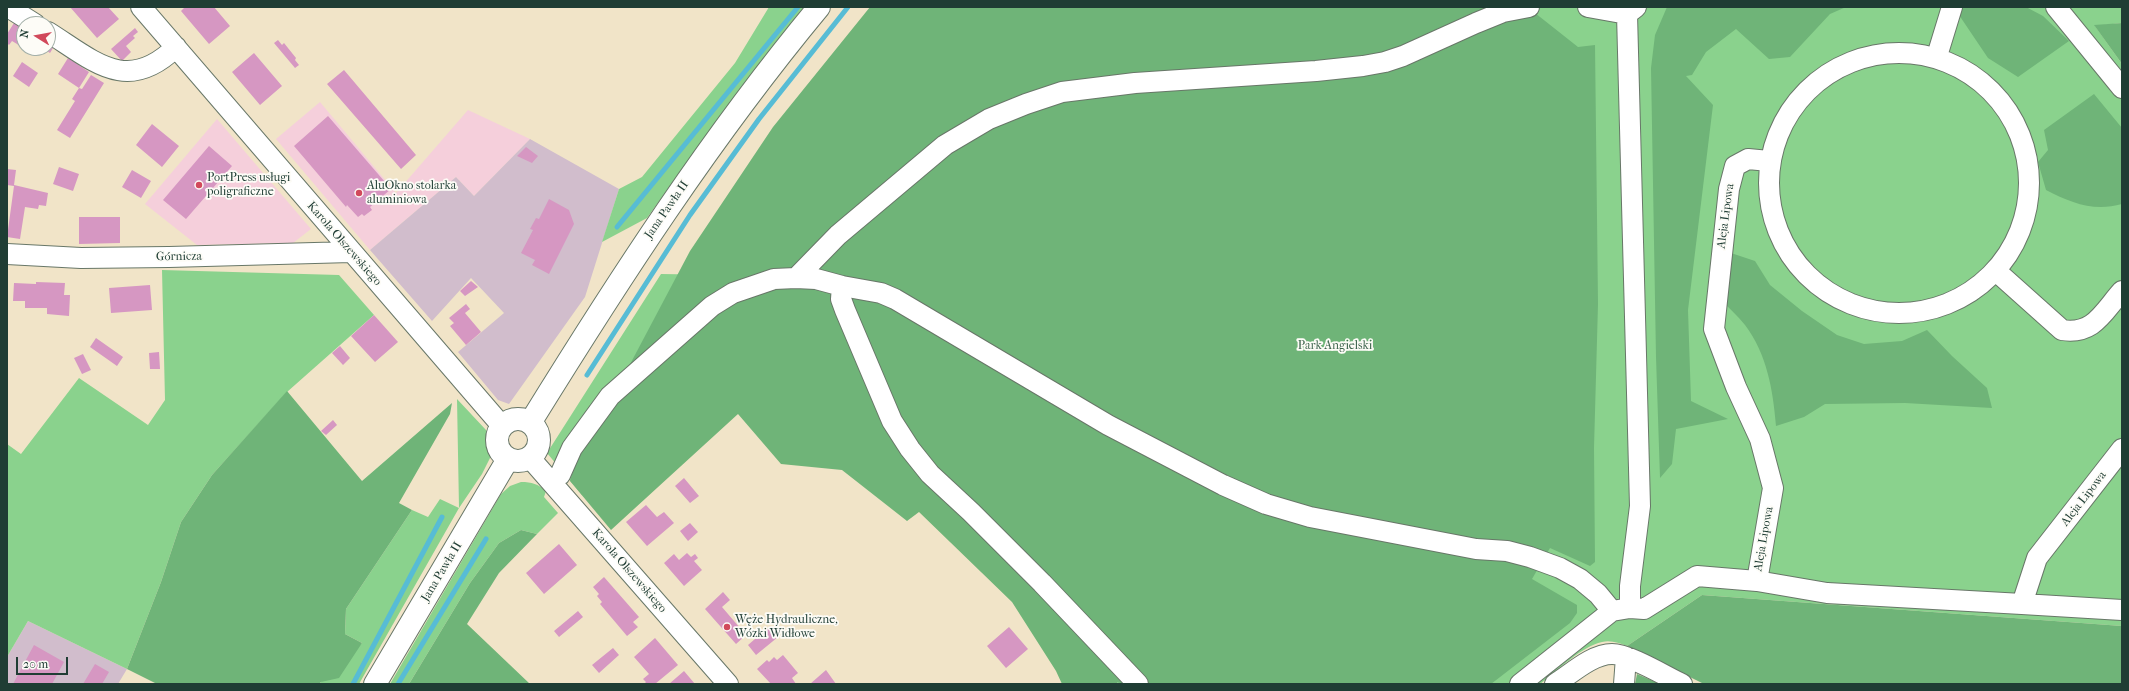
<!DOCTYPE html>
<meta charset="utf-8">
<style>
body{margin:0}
#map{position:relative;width:2129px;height:691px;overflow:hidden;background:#f1e4c8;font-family:"IM FELL French Canon",serif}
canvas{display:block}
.frame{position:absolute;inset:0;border:8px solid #1f3d34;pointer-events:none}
.north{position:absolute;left:16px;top:16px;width:40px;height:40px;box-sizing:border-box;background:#fdfcf7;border:1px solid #a4b0a9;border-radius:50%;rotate:281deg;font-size:11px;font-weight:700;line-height:16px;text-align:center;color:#1f3d34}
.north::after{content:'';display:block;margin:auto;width:14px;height:18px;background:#d1495b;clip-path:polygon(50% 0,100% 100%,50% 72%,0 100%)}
.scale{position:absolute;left:16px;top:657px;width:52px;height:18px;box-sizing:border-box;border:2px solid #1f3d34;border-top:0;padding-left:5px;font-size:12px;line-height:14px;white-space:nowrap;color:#1f3d34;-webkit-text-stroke:3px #fdfcf7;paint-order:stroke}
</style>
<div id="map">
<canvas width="2129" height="691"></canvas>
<div class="frame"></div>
<div class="north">N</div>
<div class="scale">20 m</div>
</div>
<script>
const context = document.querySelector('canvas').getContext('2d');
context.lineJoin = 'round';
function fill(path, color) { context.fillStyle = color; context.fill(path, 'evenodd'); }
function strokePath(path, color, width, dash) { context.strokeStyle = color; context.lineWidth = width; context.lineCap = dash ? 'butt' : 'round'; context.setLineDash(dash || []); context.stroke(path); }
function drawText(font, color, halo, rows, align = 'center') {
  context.font = font + ' "IM FELL French Canon",serif'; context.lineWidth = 3.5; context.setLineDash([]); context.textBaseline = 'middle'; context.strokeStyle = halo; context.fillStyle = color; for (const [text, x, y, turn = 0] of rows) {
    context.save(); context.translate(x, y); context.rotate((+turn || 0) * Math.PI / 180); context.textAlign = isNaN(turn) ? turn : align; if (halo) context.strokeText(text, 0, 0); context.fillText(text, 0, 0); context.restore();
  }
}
const built = new Path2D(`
 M320 102 396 193 468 110 530 139 474 196 456 177 370 250 276 139Z
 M217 119 311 229 293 243 197 245 145 204Z`);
const industrial = new Path2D(`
 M530 139 619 189 585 297 509 404 498 400 458 352 504 313 471 278 432 321 370 250 456 177 474 196Z
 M28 621 127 669 118 684H7V657Z`);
const green = new Path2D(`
 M769 7H804L685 165 647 218 602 242 619 189 642 177 735 63Z
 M1073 7H2122V23L2095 26 2122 64V626L1702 595 1627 646C1619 643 1611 640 1602 642 1582 646 1557 671 1540 684H1117L846 352 582 495 547 453 661 274 725 275Z
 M162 270 339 275 374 315 287 392 212 475 181 522 161 582 127 669 28 621 7 657V444L21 454 79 378 148 425 165 400Z
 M457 399 486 430 492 440V454L482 474 459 508 359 684H319L362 643 345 634 346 609 412 510 428 517 440 499 459 508Z
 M521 482C532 482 538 484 546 491L544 497 558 513 537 534 521 530 499 543 470 583 409 684H390L501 494 510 486Z`);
const forest = new Path2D(`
 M870 7H1535V13L1578 47 1595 45 1598 304 1594 448 1595 562 1590 566 1550 548 1532 579 1577 605V613L1570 623 1491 684H1124L1117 682V684H1062L1056 671 1012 602 919 512 907 521 842 470 781 464 738 414 611 530 570 481 578 455 627 370 690 251 773 127Z
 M1667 7H1846L1830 14 1790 57 1769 59 1736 29 1706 52 1692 75 1686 76 1713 105 1688 310 1691 401 1728 419 1676 429 1672 464 1660 478 1656 357 1651 68 1655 35Z
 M1961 7H2026L2043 16 2069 41 2018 77 1988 58 1959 15Z
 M2122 23V64L2094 25Z
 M2094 94 2122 128V204C2094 212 2071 203 2046 190L2038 162 2048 150 2044 130Z
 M1728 252 1755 261 1770 285 1802 311 1837 335 1864 344 1902 341 1927 330 1952 356 1987 388 1992 408 1905 403 1825 404 1804 417 1776 426C1773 390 1767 354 1745 325 1738 316 1729 308 1721 300Z
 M287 391 362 481 452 403 450 414 399 503 412 510 346 609 345 634 362 643 339 678 321 682 319 684H157L127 669 161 582 181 522 212 475Z
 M521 530 537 534 499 573 467 624 530 684H409L470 583 499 543Z
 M1702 595 2122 626V684H1704L1627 646Z
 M1637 674 1660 684H1635Z`);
const stream = new Path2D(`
 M617 227 798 7
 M587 375 690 215 759 119 848 7
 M353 684 442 517
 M398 684 486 539`);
const building = new Path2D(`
 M70 7H108L119 19 97 38Z
 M185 7H214L230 26 209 44 181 11Z
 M14 23 24 29V48H28L27 50 12 41 9 45 7 43V34Z
 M135 28 138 32 133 36 135 38 126 46 131 52 122 61 111 49Z
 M278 40 282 45 284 43 296 58 295 60 299 65 295 68 274 43Z
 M48 45 53 48 50 53 44 49 48 48Z
 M254 53 282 86 260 105 232 72Z
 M68 58 89 72 79 88 82 89 91 75 104 83 70 138 57 130 75 101 72 99 79 88 58 74Z
 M22 62 38 73 29 87 13 76Z
 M344 70 416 155 401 169 327 84Z
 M328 116 391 189 370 207 372 210 364 216 362 214 358 217 347 205 346 207 294 146Z
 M152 124 179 146 162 167 136 145Z
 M209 146 232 166 186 219 163 200Z
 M526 147 538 156 532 163 517 156Z
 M59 167 79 174 73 191 53 184Z
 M7 169 16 170 14 185 48 193 46 206 39 205 38 209 25 207 20 239 7 237 14 186 7 185Z
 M132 170 151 181 141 198 122 187Z
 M549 199 569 210 574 224 549 274 532 265 535 260 521 253 533 230 530 229 536 218 539 219Z
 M79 217H120V243L79 244Z
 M471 281 478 287 465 296 460 291Z
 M36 282 65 283 64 295H70L69 316 47 314V308H25V301H13L14 283 36 284Z
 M150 285 152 310 111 313 109 288Z
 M466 304 470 309 465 313 481 332 466 345 450 326 454 323 449 318Z
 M374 315 398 342 375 362 351 336Z
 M96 338 123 357 117 366 90 347Z
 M340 346 350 358 343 365 332 353Z
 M159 352 160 369H150L149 353Z
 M83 354 91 370 82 374 74 358Z
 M333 420 337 425 326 435 321 431Z
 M684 478 699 496 690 503 675 486Z
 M646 505 657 517 664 512 674 523 647 546 626 522Z
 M690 523 698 532 688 541 680 531Z
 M559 544 577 565 544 594 526 573Z
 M687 553 691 557 695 554 698 558 694 561 702 570 684 586 664 563 674 554 679 560Z
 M604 577 639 617 633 622 638 627 627 636 600 604 602 602 597 596 599 594 593 587Z
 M723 592 730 600 722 607 746 635 736 644 705 609Z
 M578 611 583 617 559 637 554 631Z
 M770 626 778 637 756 655 748 645Z
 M1009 627 1028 649 1006 668 987 646Z
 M655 638 678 665 655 684H644L646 682 643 679 649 674 634 657Z
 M34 645 64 662 52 684H13Z
 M613 648 619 655 599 673 592 665Z
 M783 655 798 673 792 678 796 684H771L757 669 767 660 769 662 774 657 777 660Z
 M95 664 109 672 102 684H83Z
 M826 670 836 684H810Z
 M684 671 695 684H669Z`);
const street = new Path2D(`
 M8 7 35 24
 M141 7 502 426
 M1588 7 1627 14
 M2056 7 2122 88
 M48 32C94 61 127 95 176 47
 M1769 183a130 130 0 1 1 260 0a130 130 0 1 1-260 0Z
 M1937 56 1952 7
 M1769 161 1748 159 1735 166 1729 189 1714 329 1736 387 1760 439 1773 488 1757 581 1827 593 2022 604 2037 558 2122 449
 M7 254 81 258 169 257 351 252
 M1996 271 2062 330C2094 335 2103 312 2122 291
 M796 278 838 235 945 145 989 119 1026 104 1062 92 1135 83 1316 71 1363 66 1385 62 1403 56 1476 23 1503 12 1529 7
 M842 286 841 299 845 310 892 421 910 449 930 474 971 512 1042 583 1138 684
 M530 458 728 684
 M560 475 572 448 610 396 712 306 733 293 774 279 796 278 816 279 842 286 881 293 895 299 1108 425 1223 485 1266 504 1310 517 1476 549 1507 551 1530 557 1560 568 1580 579 1598 594 1612 611
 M2022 604 2122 610
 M1630 608V586L1640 506 1627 14 1636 7
 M1520 684 1612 611 1630 608 1644 609 1697 576 1757 581
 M1555 684C1571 674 1592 654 1612 654 1629 654 1665 676 1682 684
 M1624 684 1626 657`);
const primary = new Path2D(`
 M497 440a21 21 0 1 1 42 0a21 21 0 1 1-42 0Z
 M530 423C619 279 711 137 819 7
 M375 684 508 459`);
const markers = [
 [199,185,4,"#d1495b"],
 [359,193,4,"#d1495b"],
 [727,627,4,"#d1495b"]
];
const poiNames = [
 ["PortPress usługi",207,178],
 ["poligraficzne",207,192],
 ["AluOkno stolarka",367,186],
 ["aluminiowa",367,200],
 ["Węże Hydrauliczne,",735,620],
 ["Wózki Widłowe",735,634]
];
const streetNames = [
 ["Jana Pawła II",667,210,-55],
 ["Aleja Lipowa",1726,216,-82],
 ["Karola Olszewskiego",344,244,49],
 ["Górnicza",179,257,-1],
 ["Aleja Lipowa",2084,499,-52],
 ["Aleja Lipowa",1764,539,-80],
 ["Karola Olszewskiego",629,571,49],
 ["Jana Pawła II",442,572,-59]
];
const parkNames = [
 ["Park Angielski",1335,346]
];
fill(built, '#f5cfdb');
fill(industrial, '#d1bdcc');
fill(green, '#8ad28d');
fill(forest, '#6fb478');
strokePath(stream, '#57bcd5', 5);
fill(building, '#d697c2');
strokePath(street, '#687768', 22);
strokePath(primary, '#687768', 24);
strokePath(street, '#fff', 20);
strokePath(primary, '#fff', 22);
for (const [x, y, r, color] of markers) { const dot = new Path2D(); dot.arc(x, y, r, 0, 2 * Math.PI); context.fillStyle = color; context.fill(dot); strokePath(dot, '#fdfcf7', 1.5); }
drawText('12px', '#1f3d34', '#fdfcf7', poiNames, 'left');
drawText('12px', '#1f3d34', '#fdfcf7', streetNames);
drawText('12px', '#3a624a', '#fdfcf7', parkNames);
</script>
